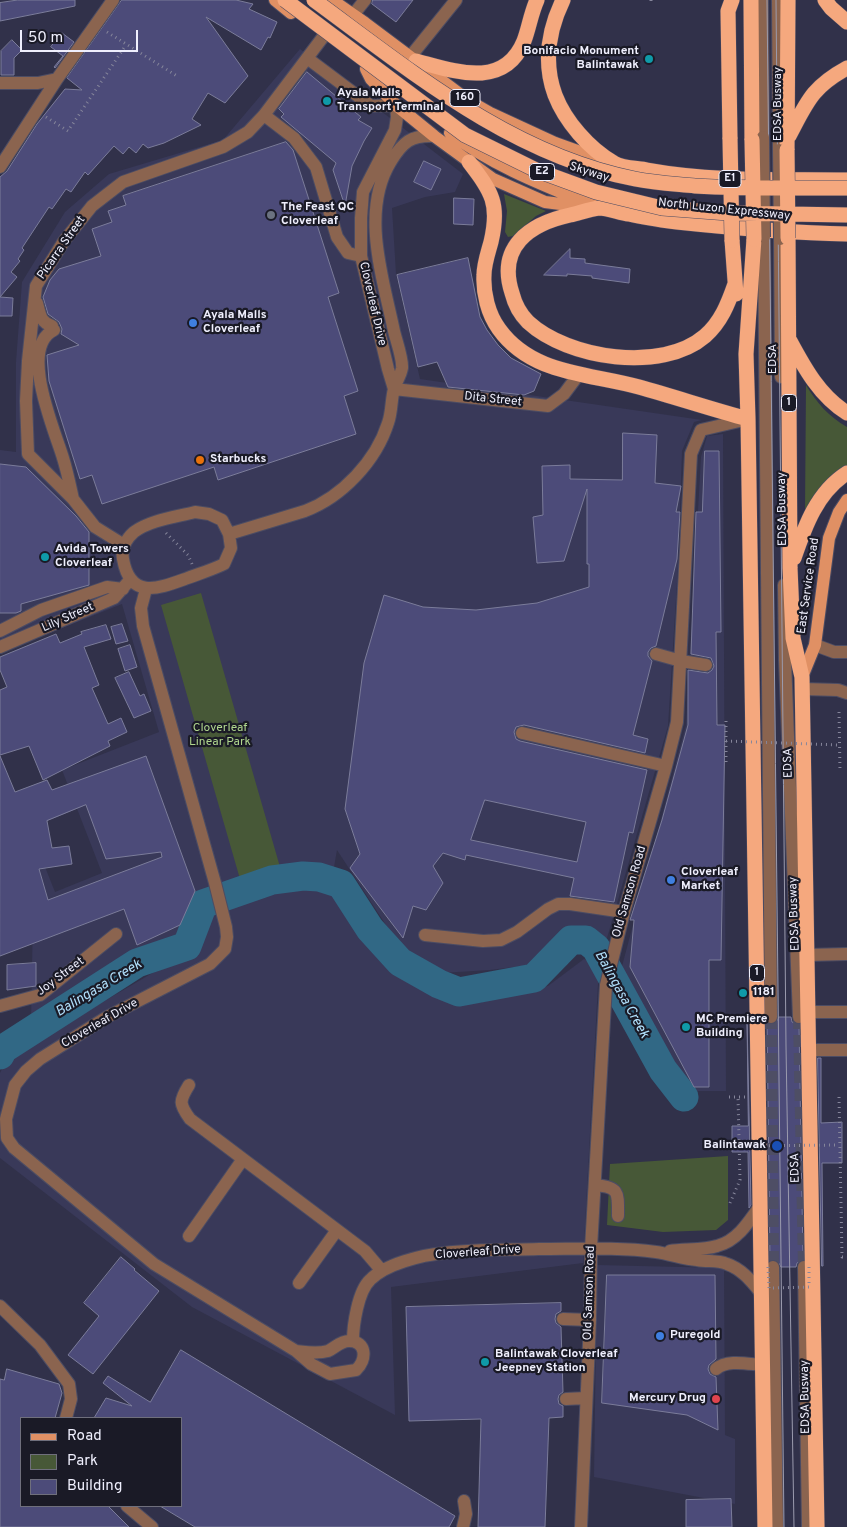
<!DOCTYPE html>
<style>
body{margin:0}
#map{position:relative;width:847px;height:1527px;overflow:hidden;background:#31314a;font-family:Overpass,sans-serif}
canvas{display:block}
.legend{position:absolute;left:20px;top:1417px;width:162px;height:90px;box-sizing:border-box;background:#1a1a26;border:1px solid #6f6f7c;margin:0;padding:6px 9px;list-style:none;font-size:15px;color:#efeffd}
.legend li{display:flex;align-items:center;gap:10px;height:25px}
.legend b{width:25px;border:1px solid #6f6f7c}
.scale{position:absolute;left:20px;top:30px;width:118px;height:22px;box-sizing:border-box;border:2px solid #efeffd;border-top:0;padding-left:6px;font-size:15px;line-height:18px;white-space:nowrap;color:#efeffd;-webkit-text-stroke:4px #1a1a26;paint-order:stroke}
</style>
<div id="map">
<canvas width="847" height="1527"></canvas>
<ul class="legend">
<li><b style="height:6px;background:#e09064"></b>Road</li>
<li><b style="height:14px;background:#475837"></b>Park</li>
<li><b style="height:14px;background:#4c4b79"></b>Building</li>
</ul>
<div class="scale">50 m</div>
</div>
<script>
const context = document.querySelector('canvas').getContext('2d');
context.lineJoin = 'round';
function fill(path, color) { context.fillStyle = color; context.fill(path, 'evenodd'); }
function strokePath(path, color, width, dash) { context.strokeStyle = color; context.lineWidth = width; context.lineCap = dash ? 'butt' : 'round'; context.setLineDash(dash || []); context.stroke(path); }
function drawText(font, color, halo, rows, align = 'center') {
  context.font = font + ' Overpass,sans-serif'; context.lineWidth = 4.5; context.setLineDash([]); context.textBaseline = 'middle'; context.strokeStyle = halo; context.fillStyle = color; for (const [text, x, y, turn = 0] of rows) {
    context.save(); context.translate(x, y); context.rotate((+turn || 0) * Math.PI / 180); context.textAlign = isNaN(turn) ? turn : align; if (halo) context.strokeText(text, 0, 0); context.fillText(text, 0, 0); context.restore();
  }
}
const built = new Path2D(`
 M300 49 463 174 455 192 425 197 392 208 396 274 420 379 702 420 694 422 682 451 678 567 668 726 607 938 573 941 544 950 531 965 490 970 441 973 399 945 337 850 331 884 398 966 444 1000 478 1003 548 986 584 959 599 966 583 1263 391 1287 395 1415 192 1307 0 1158V1073L8 1057 199 946 212 919 204 894 183 938 31 1024 33 911 0 794 14 789 55 892 102 873 62 770 159 732 122 604 0 653V450L16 452V362L22 282 65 212 109 174 223 140Z
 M723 434 726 1091H683L621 970 686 725 701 457 707 436Z
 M597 1265 724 1268 725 1435 735 1439V1504L594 1477Z`);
const green = new Path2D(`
 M504 194 546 211 536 216 513 236 508 237 505 232 507 211Z
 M806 385C816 402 829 417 847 427V466L805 511Z
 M201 593 280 867 240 879 161 605Z
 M728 1156V1220L716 1230 663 1232 607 1225 610 1164Z`);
const river = new Path2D(`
 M0 1055 3 1049 137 963 187 946 203 904 272 880 303 876 319 877 341 884 370 929 400 962 439 984 459 992 534 978 571 940H586L596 948 663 1070 684 1097`);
const building = new Path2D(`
 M18 0H75V6L0 21V3Z
 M122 0H236L253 4 249 9 277 22 270 38 268 37 261 50 206 17 248 76 225 103 208 93 192 119 201 125 164 143 148 148 143 144 136 153 129 147 123 154 114 146 88 175 85 172 71 192 66 189 52 209 49 207 22 248 24 250 18 259 20 261 11 272 17 277 0 297V177L7 171 37 124 65 89 82 90 67 78Z
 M373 0H413L396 22 372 4Z
 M62 33 74 42 55 68 54 67 63 56 51 47Z
 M12 40 22 50 14 58V75H1V51Z
 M307 72 361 117 358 120 372 128 364 141 352 166 345 206 333 170 336 163 281 117 284 114 279 109Z
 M286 142 293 150 339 293 328 297 358 391 344 396 356 434 218 480 214 467 102 504 92 475 80 479 49 381 47 355 79 345 61 334 62 329 59 322 48 314 43 297 50 280 59 269 101 256 92 229 112 222 108 211 126 205 123 196Z
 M424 161 441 169 431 190 414 182Z
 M454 198 474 199 473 225 454 224Z
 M570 249V258L585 259V263L630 269 629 283 592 278V276L567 274V276L544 275Z
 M468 258 480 317 487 330 498 345 511 358 541 374 534 391 524 395 448 387 437 362 418 367 397 275Z
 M0 297 13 298 12 316H0Z
 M623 433 657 435 655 483 681 486 676 512H680L677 559 656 646 651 648 648 652V656L652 661 633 735 648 739 645 753 524 725 516 727 514 732 516 739 520 741 647 770 633 833 629 832 614 902 570 896 574 878 466 855 465 860 443 853 433 866 443 883 426 910 413 906 403 938 350 868 360 854 345 809 364 663 384 595 423 607 476 610 537 603 589 587V564H587V489L564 561 537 563 533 517 543 515 542 466 570 465V479L622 480ZM485 800 586 822 577 862 471 840Z
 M705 451H719L721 632H716L717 725H725L721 960H709V1087H694L630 967 634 920H630L662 820 688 725V670L708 673 712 670 714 666 711 658 691 654 696 512H702Z
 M0 464 26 467 76 516 89 532V585L21 604V611L16 613H0Z
 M122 624 128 641 116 644 111 627Z
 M106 625 111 639 84 647 99 685 92 688 108 724 121 718 127 732 108 741 110 746 43 780 29 746 0 755V690L7 687 0 670V657L56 634 60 643 82 634 81 632Z
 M130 645 137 667 125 671 118 649Z
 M129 672 140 696 144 694 151 711 134 718 115 678Z
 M0 756 15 792 47 780 52 790 146 756 195 891 180 925 137 945 124 909 0 956ZM86 805 106 859 161 852 162 857 48 900 39 869 72 864 69 846 52 848 47 821Z
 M36 963V986L7 990V965Z
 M779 1017H791L792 1022 799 1025 803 1259 797 1263 796 1267H781L777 1260H770L767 1024H775Z
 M747 1018 751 1205 749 1208 748 1152H732V1126H748Z
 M818 1058H821V1123L842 1122V1163H822L823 1266H822Z
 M121 1257 135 1269 134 1270 159 1291 93 1374 68 1355 99 1316 84 1303Z
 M607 1275H715L716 1359 709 1365 708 1369 710 1374 716 1377 718 1430 687 1415 602 1403Z
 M561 1303V1311L556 1314 555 1319 556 1323 561 1327 563 1392 559 1395 558 1399 559 1404 563 1406V1417L549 1418 545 1527H478L481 1419 409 1421 406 1307Z
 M181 1350 455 1516 449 1527H195L160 1506H181V1418H94L106 1398 132 1406 103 1383 108 1376 150 1402Z
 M7 1369 59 1384 62 1393 55 1418H21V1506H108L129 1527H0V1379L4 1380Z
 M731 1499 732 1527H686V1500Z`);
const minorTunnel = new Path2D(`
 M771 1017 773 1267
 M799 1017 804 1267`);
const path = new Path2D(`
 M651 0V3
 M107 32 177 76
 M46 117 68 131 126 45
 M166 533 188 555 192 564
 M839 712 840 772
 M726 762V717
 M729 1097H746
 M839 1097 842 1257H847
 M730 1203 740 1180 738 1097`);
const minor = new Path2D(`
 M762 0 763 137
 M778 0 779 150
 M353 15 365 0
 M410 57 456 0
 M307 58 371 106 396 105 397 117 395 130 363 192 361 218V256L388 369 394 389
 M0 83H38L57 79
 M264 115 294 138 316 167 337 237 348 253 361 256
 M0 167 57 79 113 0
 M764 237 771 1017
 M780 239 781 377
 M37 303C40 314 40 322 52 326
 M54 330C18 347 55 431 63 458 67 471 70 485 73 499
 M394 389 548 406 564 394 579 374
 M195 512 209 514 222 520 229 534 231 548 224 564C212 570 198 574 185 579 157 589 130 599 123 559 121 549 126 539 134 532 150 520 176 517 195 512Z
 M229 534 305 511C342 497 376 461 388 423 392 412 391 400 394 389 396 382 401 375 402 368 403 359 396 340 394 331 383 278 360 211 391 161 403 142 411 135 434 136
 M124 545 95 527 73 499 28 454 26 401 28 361 36 286 64 241 92 206 123 182 223 147 248 132 264 115 323 37
 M784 585 785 660 799 1017
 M146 589 141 608 143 626 215 883 226 927 227 937 225 949 210 964 107 1017 40 1059 26 1071 15 1085 6 1119 7 1138 14 1148 154 1264 296 1351 311 1364 330 1374 356 1370C367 1360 367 1341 349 1341 340 1341 335 1348 328 1351 317 1354 306 1352 296 1351
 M0 631 41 610 107 587 123 589
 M815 645 834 652H847
 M0 647 114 598 130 580
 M656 654 681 661 706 665
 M803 689 838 690 847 693
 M522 733 666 766
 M425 935 483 941 501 940 517 932 548 909 558 904H570L624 912
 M807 955 847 954
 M0 1006 40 995 116 934
 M808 1012H847
 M809 1050H847
 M189 1085C179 1101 179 1104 190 1119L365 1251 382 1271
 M595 1185C620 1187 618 1193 618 1216
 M189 1236 243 1159
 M670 1251C684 1249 705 1250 717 1246 737 1241 749 1222 760 1206
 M773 1267 777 1527
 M804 1267 808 1527
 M299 1283 337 1230
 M0 1306 40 1345 69 1384 71 1399 66 1418
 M563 1319 590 1320
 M353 1341C353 1325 358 1291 370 1280 385 1264 422 1255 444 1253 475 1249 507 1250 539 1249 578 1249 618 1247 656 1252 670 1254 684 1259 697 1260 708 1262 717 1260 727 1264 742 1269 752 1282 761 1293
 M716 1369C727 1359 748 1364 762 1365
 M566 1399 586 1398
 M127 1506 152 1527
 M463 1527 466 1514 464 1501
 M581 1527 590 1320 591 1248 606 985 624 912 666 766 677 722 691 454 701 430 748 419`);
const major = new Path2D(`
 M275 0 291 13
 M332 0 365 23 469 101 490 113 555 143 608 162
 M366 69 371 79 396 105 434 136 493 179 545 202 584 207
 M450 133C494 167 548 187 599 208
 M802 677 815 645 829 538 839 512 847 500`);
const highway = new Path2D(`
 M563 0C548 31 543 62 555 95 565 121 589 149 614 163 622 168 637 168 647 170 713 182 780 179 847 180
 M751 0 752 140
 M825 0 831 8 847 22
 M416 61C454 71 504 90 524 41 529 28 531 13 537 0
 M789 136C807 102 812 87 847 68
 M730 139 728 11 732 0
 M787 150 788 0
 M469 162C492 192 500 204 491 242 488 253 484 264 484 275 483 293 488 314 499 329 532 375 589 373 639 387 675 397 711 409 748 419
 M788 238 790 568 793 638 802 677 817 1527
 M754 239 746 354 748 419 765 1527
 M732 240 736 294
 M735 284C728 304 721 322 705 336 662 373 568 359 528 322 520 314 515 305 512 293 497 247 529 224 570 215 579 213 590 209 599 208 608 208 620 213 629 214 645 218 661 220 677 222 734 228 790 233 847 234
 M790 341C805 369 820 396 847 413
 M794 558C805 526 817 492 847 473`);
const tram = new Path2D(`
 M767 0 784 1527
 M776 0 786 1046 794 1527`);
const pathBridge = new Path2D(`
 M726 741 839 745
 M739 1146 839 1145
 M768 1267 769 1288 809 1287V1266`);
const minorBridge = new Path2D(`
 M763 137 764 237
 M779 150 780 239`);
const highwayBridge = new Path2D(`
 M285 0 465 135 536 170 596 192 662 208 728 213 847 215
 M314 0C412 72 512 155 635 179 655 183 675 184 695 186 746 189 796 188 847 188
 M730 139 732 240
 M752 140 754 239
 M787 150 788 238`);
const markers = [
 [649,59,5,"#0f9aa8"],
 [327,101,5,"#0f9aa8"],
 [271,215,5,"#6b7280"],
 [193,323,5,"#3f7fe0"],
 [200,460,5,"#e8710a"],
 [45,557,5,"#0f9aa8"],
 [671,880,5,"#3f7fe0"],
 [743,993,5,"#0f9aa8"],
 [686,1027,5,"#0f9aa8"],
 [777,1146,6,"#1a4fb4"],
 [660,1336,5,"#3f7fe0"],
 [485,1362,5,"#0f9aa8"],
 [716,1399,5,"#e0444e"]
];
const shields = [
 [465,98,30],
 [542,172,25],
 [730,179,22],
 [789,403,15],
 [757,973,15]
];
const shieldNames = [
 ["160",465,98],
 ["E2",542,172],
 ["E1",730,179],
 ["1",789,403],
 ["1",757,973]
];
const poiNames = [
 ["Bonifacio Monument",639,52,"right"],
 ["Balintawak",639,66,"right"],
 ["Ayala Malls",337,94],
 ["Transport Terminal",337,108],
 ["The Feast QC",281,208],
 ["Cloverleaf",281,222],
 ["Ayala Malls",203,316],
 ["Cloverleaf",203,330],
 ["Starbucks",210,460],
 ["Avida Towers",55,550],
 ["Cloverleaf",55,564],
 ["Cloverleaf",681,873],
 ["Market",681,887],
 ["1181",753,993],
 ["MC Premiere",696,1020],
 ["Building",696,1034],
 ["Balintawak",766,1146,"right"],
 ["Puregold",670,1336],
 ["Balintawak Cloverleaf",495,1355],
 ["Jeepney Station",495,1369],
 ["Mercury Drug",706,1399,"right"]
];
const streetNames = [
 ["EDSA Busway",779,104,-90],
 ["Skyway",589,173,18],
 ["North Luzon Expressway",724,210,6],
 ["Picarra Street",62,248,-55],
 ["Cloverleaf Drive",372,304,77],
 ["EDSA",774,359,-90],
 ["Dita Street",493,400,6],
 ["EDSA Busway",783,509,-91],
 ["East Service Road",809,586,-82],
 ["Lily Street",68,618,-24],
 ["EDSA",789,763,-91],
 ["Old Samson Road",630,892,-74],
 ["EDSA Busway",795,914,-92],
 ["Joy Street",61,977,-37],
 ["Cloverleaf Drive",100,1024,-30],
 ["EDSA",796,1168,-91],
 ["Cloverleaf Drive",478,1253,-4],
 ["Old Samson Road",590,1293,-88],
 ["EDSA Busway",806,1397,-91]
];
const parkNames = [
 ["Cloverleaf",220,729],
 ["Linear Park",220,743]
];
const waterNames = [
 ["Balingasa Creek",99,989,-31],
 ["Balingasa Creek",621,995,61]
];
fill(built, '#393959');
fill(green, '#475837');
strokePath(river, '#316885', 29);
fill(building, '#4c4b79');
strokePath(building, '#7b7c9a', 1);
strokePath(minorTunnel, '#4e4e65', 12, [12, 6]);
strokePath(minor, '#4c4c63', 14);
strokePath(major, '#4c4c63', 14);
strokePath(highway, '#4c4c63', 16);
strokePath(path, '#86869b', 3, [1, 4]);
strokePath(minor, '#8b644f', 12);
strokePath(major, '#e09064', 12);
strokePath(highway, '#f5a87e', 15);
strokePath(tram, '#9b9bae', 1);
strokePath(minorBridge, '#4c4c63', 14, []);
strokePath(highwayBridge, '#4c4c63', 16, []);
strokePath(pathBridge, '#86869b', 3, [1, 4]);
strokePath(minorBridge, '#8b644f', 12);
strokePath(highwayBridge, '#f5a87e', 15);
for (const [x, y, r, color] of markers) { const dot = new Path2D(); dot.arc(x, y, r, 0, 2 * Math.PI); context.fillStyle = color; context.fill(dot); strokePath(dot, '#1a1a26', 2); }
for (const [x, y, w] of shields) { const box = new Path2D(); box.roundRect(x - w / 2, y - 8.5, w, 17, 4); context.fillStyle = '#1a1a26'; context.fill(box); strokePath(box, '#efeffd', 1); }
drawText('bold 11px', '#efeffd', null, shieldNames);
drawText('bold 12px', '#efeffd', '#1a1a26', poiNames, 'left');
drawText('12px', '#efeffd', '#1a1a26', streetNames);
drawText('12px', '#b0d68e', '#1a1a26', parkNames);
drawText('italic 14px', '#b1e0fc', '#1a1a26', waterNames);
</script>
